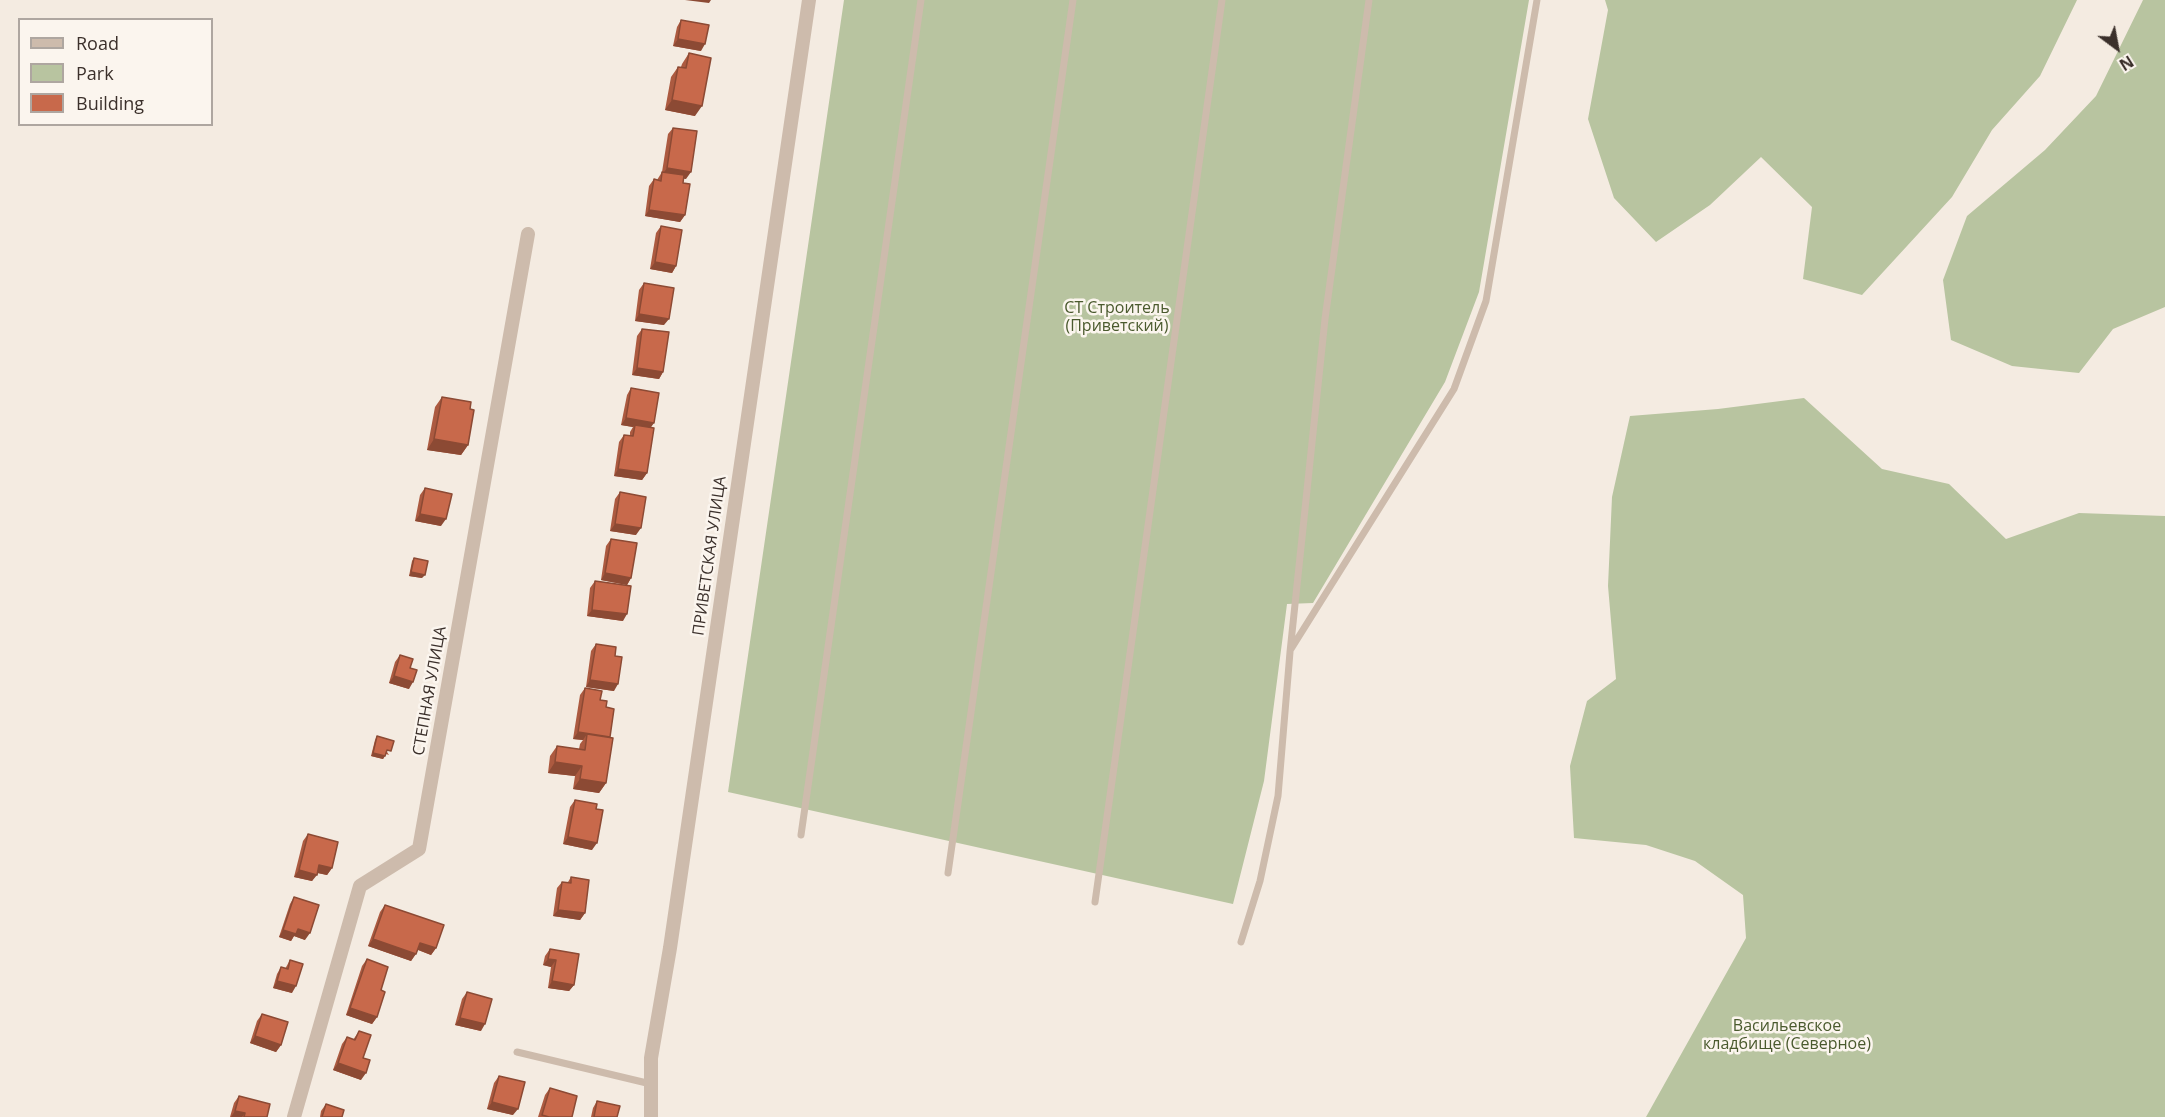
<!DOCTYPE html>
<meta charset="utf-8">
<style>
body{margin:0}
#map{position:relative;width:2165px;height:1117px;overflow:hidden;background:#f4ebe1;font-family:"Open Sans",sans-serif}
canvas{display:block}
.legend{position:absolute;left:18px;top:18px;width:195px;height:108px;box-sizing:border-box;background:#fbf5ee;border:2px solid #aea6a0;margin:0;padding:8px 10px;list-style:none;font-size:18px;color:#3b302b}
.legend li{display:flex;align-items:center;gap:12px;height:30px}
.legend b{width:30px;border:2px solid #aea6a0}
.north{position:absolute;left:2087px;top:18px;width:60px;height:60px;-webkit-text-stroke:4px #fbf5ee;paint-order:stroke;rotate:148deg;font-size:16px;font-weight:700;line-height:24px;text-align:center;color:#3b302b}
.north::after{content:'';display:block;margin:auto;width:21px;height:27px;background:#3b302b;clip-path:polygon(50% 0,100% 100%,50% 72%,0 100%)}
</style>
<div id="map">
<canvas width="2165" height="1117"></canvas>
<ul class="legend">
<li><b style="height:8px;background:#cdbbac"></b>Road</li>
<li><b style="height:16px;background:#b8c4a0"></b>Park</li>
<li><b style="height:16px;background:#c8694b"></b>Building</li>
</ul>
<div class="north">N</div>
</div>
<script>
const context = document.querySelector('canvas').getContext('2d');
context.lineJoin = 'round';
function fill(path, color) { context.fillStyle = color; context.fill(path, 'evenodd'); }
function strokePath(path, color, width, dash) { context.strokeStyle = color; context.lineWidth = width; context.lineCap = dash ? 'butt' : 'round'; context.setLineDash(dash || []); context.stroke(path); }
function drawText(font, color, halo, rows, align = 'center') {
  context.font = font + ' "Open Sans",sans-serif'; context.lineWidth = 5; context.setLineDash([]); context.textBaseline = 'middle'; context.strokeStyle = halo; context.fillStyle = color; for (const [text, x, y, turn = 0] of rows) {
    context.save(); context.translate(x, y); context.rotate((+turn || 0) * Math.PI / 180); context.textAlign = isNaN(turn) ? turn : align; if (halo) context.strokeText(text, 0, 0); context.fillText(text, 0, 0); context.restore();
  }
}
const green = new Path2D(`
 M844 0H1529L1479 292 1445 382 1313 603 1287 604 1264 781 1233 904 728 792Z
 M1605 0H2077L2040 76 1992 130 1952 197 1862 295 1803 279 1812 207 1761 157 1710 205 1656 242 1614 198 1588 119 1608 10Z
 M2143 0H2165V307L2113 329 2079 373 2012 366 1951 340 1943 280 1967 216 2045 150 2096 96Z
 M1804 398 1882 469 1949 484 2006 539 2079 513 2165 516V1117H1646L1746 938 1743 895 1695 861 1646 845 1574 838 1570 766 1587 701 1616 679 1608 586 1612 497 1630 416 1718 409Z`);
const service = new Path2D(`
 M1291 649 1454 389 1486 301 1537 0
 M801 835 921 0
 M948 873 1073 0
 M1095 902 1222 0
 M1241 942 1260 881 1278 796 1290 652 1325 319 1369 0
 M517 1052 651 1084`);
const minor = new Path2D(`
 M294 1117 360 886 419 849 528 234
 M651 1117V1058L670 948 809 0`);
const wall = new Path2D(`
 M681 20 701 51 673 46 677 27Z
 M689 53 695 116 665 110 671 77 678 67H681L682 64Z
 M673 128 686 179 683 178V183L685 215 680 222 645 216 649 186 654 179 657 180 662 172 668 134Z
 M661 226 676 266 672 273 650 269 656 233Z
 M644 283 664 325 635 321 639 290Z
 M642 329 663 372 659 379 632 375 637 336Z
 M631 388 651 428 647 473 642 480 614 476 619 442 624 435 630 436V432L633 427 621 425 627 395Z
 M442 397 470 409 468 445 461 455 427 450 435 407Z
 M425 488 441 526 415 521 420 495Z
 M620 492 636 535 610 531 615 499Z
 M611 539 631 578 627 585 601 580 606 546Z
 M414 558 422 578 409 576 412 561Z
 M595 581 623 621 587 616 590 588Z
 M596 644 615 656 614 691 586 687 591 651Z
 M400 655 410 668 409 689 389 683 395 662Z
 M585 688 600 700 606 707 610 737 606 783 599 793 573 789 575 776 548 773 550 756 557 746 579 749 580 744 583 740 573 739 580 695Z
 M377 736 389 755 386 754 383 759 371 756 375 740Z
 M575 800 596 809 592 850 563 844 570 807Z
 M308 834 332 868 327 875 317 873 312 881 294 877 303 841Z
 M571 877 585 913 580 920 553 916 557 888 562 882H568Z
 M294 897 305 940 294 936 291 941 279 937 290 904Z
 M385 905 436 948 431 955 418 950 411 961 368 946 380 912Z
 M550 949 574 985 569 991 548 988 551 967 543 965 545 956Z
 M367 959 377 1017 372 1024 346 1015 362 966Z
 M290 960 292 993 273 988 277 974 281 967 285 969Z
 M467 992 481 1031 455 1025 462 999Z
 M262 1014 281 1045 276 1052 250 1043 257 1021Z
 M359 1031 363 1058 361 1080 333 1070 342 1044 347 1037 353 1040Z
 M499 1076 513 1115 487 1109 494 1083Z
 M550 1088 572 1117H538L545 1095Z
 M239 1096 267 1117H230L234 1103Z
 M597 1101 617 1117H591L593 1108Z
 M326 1104 342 1117H320L321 1111Z`);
const shadedWall = new Path2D(`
 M685 0H711L709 3Z
 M678 39 705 44 701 51 673 46Z
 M672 100 702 106 695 116 665 110Z
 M667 168 691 172 686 179 662 175Z
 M649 210 685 215 680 222 645 216Z
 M655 262 676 266 672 273 650 269Z
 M639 314 669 319 664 325 635 321Z
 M637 368 663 372 659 379 632 375Z
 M626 418 654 423 649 430 635 425 633 427 621 425Z
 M434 439 468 445 461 455 427 450Z
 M618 469 647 473 642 480 614 476Z
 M420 514 446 519 441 526 415 521Z
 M615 524 641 528 636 535 610 531Z
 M411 572 425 575 422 578 409 576Z
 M605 573 631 578 627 585 601 580Z
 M592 610 627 614 623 621 587 616Z
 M394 676 413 682 409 689 389 683Z
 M590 680 618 684 614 691 586 687Z
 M578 732 610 737 587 734 583 740 573 739Z
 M373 753 385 756 383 759 371 756Z
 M555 762 582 766 575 776 548 773Z
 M580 779 606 783 599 793 573 789Z
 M568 837 597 843 592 850 563 844Z
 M319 865 332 868 327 875 314 872Z
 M299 870 317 875 312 881 294 877Z
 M558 910 585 913 580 920 553 916Z
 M298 929 310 933 305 940 294 936 291 941 279 937 283 930Z
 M373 939 416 954 411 961 368 946Z
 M420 943 436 948 431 955 416 949Z
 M548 959 556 960 551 967 543 965Z
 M277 981 296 986 292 993 273 988Z
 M552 981 574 985 569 991 548 988Z
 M350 1008 377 1017 372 1024 346 1015Z
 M460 1018 485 1024 481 1031 455 1025Z
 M255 1036 281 1045 276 1052 250 1043Z
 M338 1063 366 1073 361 1080 333 1070Z
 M492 1102 518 1109 513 1115 487 1109Z
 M235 1111 245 1113 242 1117H231Z`);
const building = new Path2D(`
 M681 20 709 25 705 44 678 39Z
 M689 53 711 58 702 106 672 100 678 67 686 68Z
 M673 128 697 131 691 172 667 168Z
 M662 172 684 175 683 183 690 184 685 215 649 210 654 179 661 181Z
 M661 226 682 230 676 266 655 262Z
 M644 283 674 288 669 319 639 314Z
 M642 329 669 332 663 372 637 368Z
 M631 388 659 393 654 423 626 418Z
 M442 397 471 402 470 409 474 410 468 445 434 439Z
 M635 425 654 428 647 473 618 469 624 435 633 436Z
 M425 488 452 494 446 519 420 514Z
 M620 492 646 497 641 528 615 524Z
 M611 539 637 543 631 578 605 573Z
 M414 558 428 561 425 575 411 572Z
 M595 581 631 586 627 614 592 610Z
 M596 644 616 647 615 656 622 657 618 684 590 680Z
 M400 655 413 659 410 668 417 670 413 682 394 676Z
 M585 688 602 691 600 700 607 701 606 707 614 709 610 737 578 732Z
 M587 734 613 738 606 783 580 779 582 766 555 762 557 746 585 750Z
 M377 736 394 741 391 751 387 750 385 756 373 753Z
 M575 800 597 804 596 809 603 810 597 843 568 837Z
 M308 834 338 842 332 868 319 865 317 875 299 870Z
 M571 877 589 880 585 913 558 910 562 882 571 883Z
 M294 897 319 905 310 933 298 929 296 934 283 930Z
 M385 905 444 925 436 948 420 943 416 954 373 939Z
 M550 949 579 954 574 985 552 981 556 960 548 959Z
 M367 959 388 967 381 990 385 992 377 1017 350 1008Z
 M290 960 303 964 296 986 277 981 281 967 288 969Z
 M467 992 492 999 485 1024 460 1018Z
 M262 1014 288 1022 281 1045 255 1036Z
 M359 1031 371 1035 363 1058 370 1060 366 1073 338 1063 347 1037 355 1040Z
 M499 1076 525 1082 518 1109 492 1102Z
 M550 1088 577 1096 572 1117H549L542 1115Z
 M239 1096 270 1104 267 1117H244L245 1113 235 1111Z
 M597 1101 620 1106 617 1117H594Z
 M326 1104 344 1110 342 1117H322Z`);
const parkNames = [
 ["СТ Строитель",1117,308],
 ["(Приветский)",1117,326],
 ["Васильевское",1787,1026],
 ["кладбище (Северное)",1787,1044]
];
const streetNames = [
 ["ПРИВЕТСКАЯ УЛИЦА",710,556,-82],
 ["СТЕПНАЯ УЛИЦА",430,691,-80]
];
fill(green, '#b8c4a0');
strokePath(service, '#cdbbac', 7);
strokePath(minor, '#cdbbac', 14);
fill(wall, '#ac5a40');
fill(shadedWall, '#8c4a34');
fill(building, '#c8694b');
strokePath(building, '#8c4a34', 1.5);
drawText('16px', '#4a5a2e', '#fbf5ee', parkNames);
drawText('16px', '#3b302b', '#fbf5ee', streetNames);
</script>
